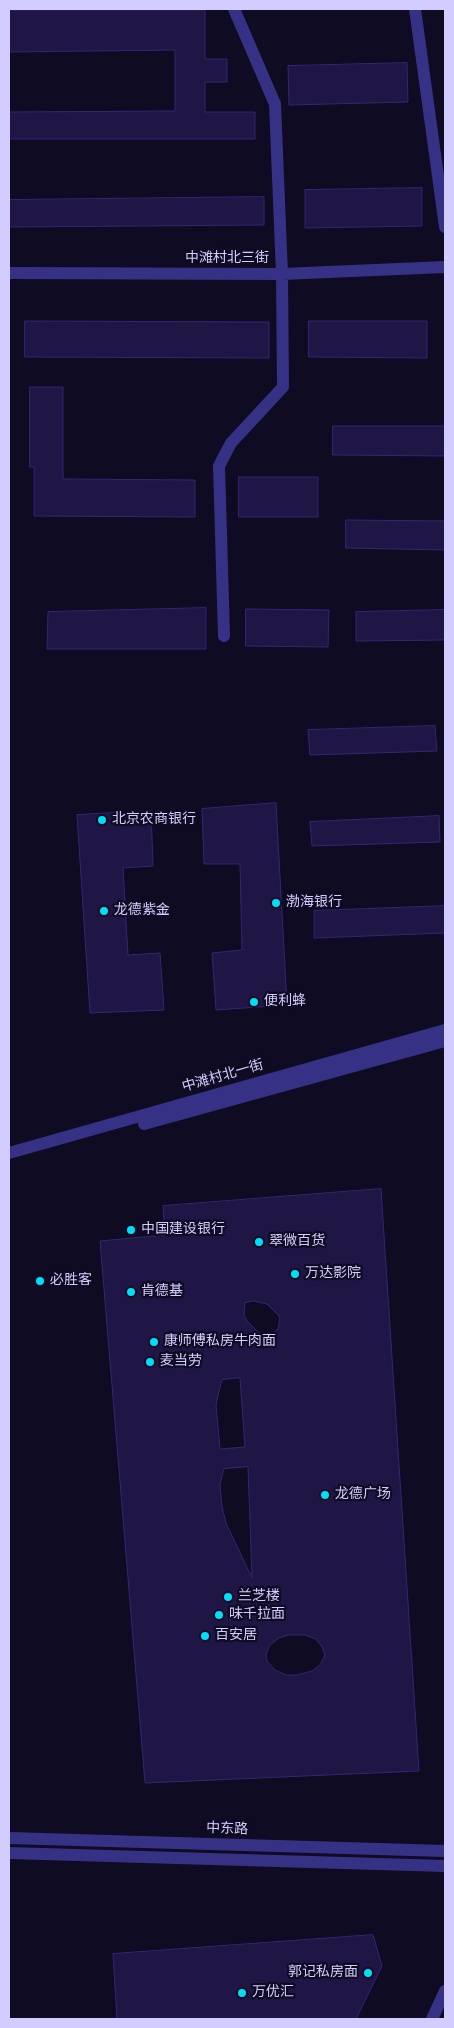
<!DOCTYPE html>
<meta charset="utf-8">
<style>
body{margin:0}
#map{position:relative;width:454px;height:2028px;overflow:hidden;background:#0f0b22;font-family:Overpass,sans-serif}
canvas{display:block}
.frame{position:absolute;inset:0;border:10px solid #d3cdff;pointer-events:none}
</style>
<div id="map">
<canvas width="454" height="2028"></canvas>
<div class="frame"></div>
</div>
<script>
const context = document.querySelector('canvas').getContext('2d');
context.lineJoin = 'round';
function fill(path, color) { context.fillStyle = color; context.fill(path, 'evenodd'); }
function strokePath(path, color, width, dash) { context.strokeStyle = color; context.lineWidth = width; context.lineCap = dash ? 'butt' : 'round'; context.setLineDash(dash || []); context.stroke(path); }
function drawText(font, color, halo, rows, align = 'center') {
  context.font = font + ' Overpass,"Noto Sans SC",sans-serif'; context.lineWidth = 4.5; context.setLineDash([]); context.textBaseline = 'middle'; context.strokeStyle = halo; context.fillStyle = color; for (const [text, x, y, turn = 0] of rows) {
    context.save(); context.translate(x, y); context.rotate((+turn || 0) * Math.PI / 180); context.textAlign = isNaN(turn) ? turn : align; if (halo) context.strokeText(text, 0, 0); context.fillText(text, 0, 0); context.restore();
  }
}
const building = new Path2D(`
 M9 10H205V59H227V82H205V112H255V139H9V112L175 111V50L9 52Z
 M407 63 408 102 289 105 288 66Z
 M422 188V226L305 228V190Z
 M264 197V225L9 227V200Z
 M25 321 269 322V358L25 357Z
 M309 321H427V358L309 357Z
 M30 387H63V479L195 480V517L34 516V467H30Z
 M333 426H445V456L333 455Z
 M239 477H318V517H239Z
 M346 520 445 521V550L346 548Z
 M206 608V649H47L48 612Z
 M246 609 329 610 328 647 246 646Z
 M445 610V640L356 641V612Z
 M435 726 437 751 310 755 308 730Z
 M276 803 287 1005 216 1010 212 953 242 950 240 864H204L202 809Z
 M151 811 153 866 123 868 128 955 160 953 164 1010 90 1013 77 815Z
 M439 816 440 842 312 846 310 822Z
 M445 906V933L314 938V911Z
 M381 1189 419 1771 145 1783 100 1241 165 1235 163 1206ZM254 1301 267 1304 280 1317 278 1329 272 1334 259 1333 247 1321 244 1315 245 1303ZM240 1378 245 1447 220 1449 216 1405 219 1391 222 1380ZM248 1467 252 1578 226 1523 222 1507 220 1484 224 1469ZM289 1635H305L316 1639 322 1647 325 1655 320 1665 312 1671 297 1675H286L275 1670 267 1661 266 1654 270 1645 279 1638Z
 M373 1935 382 1966 356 2019H117L113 1954Z`);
const minor = new Path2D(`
 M415 9 445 227
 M9 273 282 274 445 267
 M224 636 219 466 231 443 283 387 282 274 275 104 234 9
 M144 1124 445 1041
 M9 1153 445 1030
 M9 1838 445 1851
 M9 1853 445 1866
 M432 2019 445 1991`);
const markers = [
 [102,820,5,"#00dff8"],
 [276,903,5,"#00dff8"],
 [104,911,5,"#00dff8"],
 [254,1002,5,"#00dff8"],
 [131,1230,5,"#00dff8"],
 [259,1242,5,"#00dff8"],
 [295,1274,5,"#00dff8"],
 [40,1281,5,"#00dff8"],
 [131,1292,5,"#00dff8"],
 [154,1342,5,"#00dff8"],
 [150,1362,5,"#00dff8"],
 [325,1495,5,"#00dff8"],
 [228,1597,5,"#00dff8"],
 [219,1615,5,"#00dff8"],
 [205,1636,5,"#00dff8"],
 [368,1973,5,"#00dff8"],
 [242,1993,5,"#00dff8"]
];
const streetNames = [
 ["中滩村北三街",227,259],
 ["中滩村北一街",223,1077,-16],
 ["中东路",227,1830,2]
];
const poiNames = [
 ["北京农商银行",112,820],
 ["渤海银行",286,903],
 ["龙德紫金",114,911],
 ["便利蜂",264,1002],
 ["中国建设银行",141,1230],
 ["翠微百货",269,1242],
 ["万达影院",305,1274],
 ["必胜客",50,1281],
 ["肯德基",141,1292],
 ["康师傅私房牛肉面",164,1342],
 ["麦当劳",160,1362],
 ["龙德广场",335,1495],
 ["兰芝楼",238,1597],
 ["味千拉面",229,1615],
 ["百安居",215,1636],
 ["郭记私房面",358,1973,"right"],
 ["万优汇",252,1993]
];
fill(building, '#1f1645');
strokePath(building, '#352673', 1);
strokePath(minor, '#353285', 12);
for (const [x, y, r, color] of markers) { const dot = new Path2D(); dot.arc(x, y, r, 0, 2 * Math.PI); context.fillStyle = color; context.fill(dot); strokePath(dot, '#0f0b22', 2); }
drawText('14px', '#d3cdff', '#0f0b22', streetNames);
drawText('14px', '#d3cdff', '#0f0b22', poiNames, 'left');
</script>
